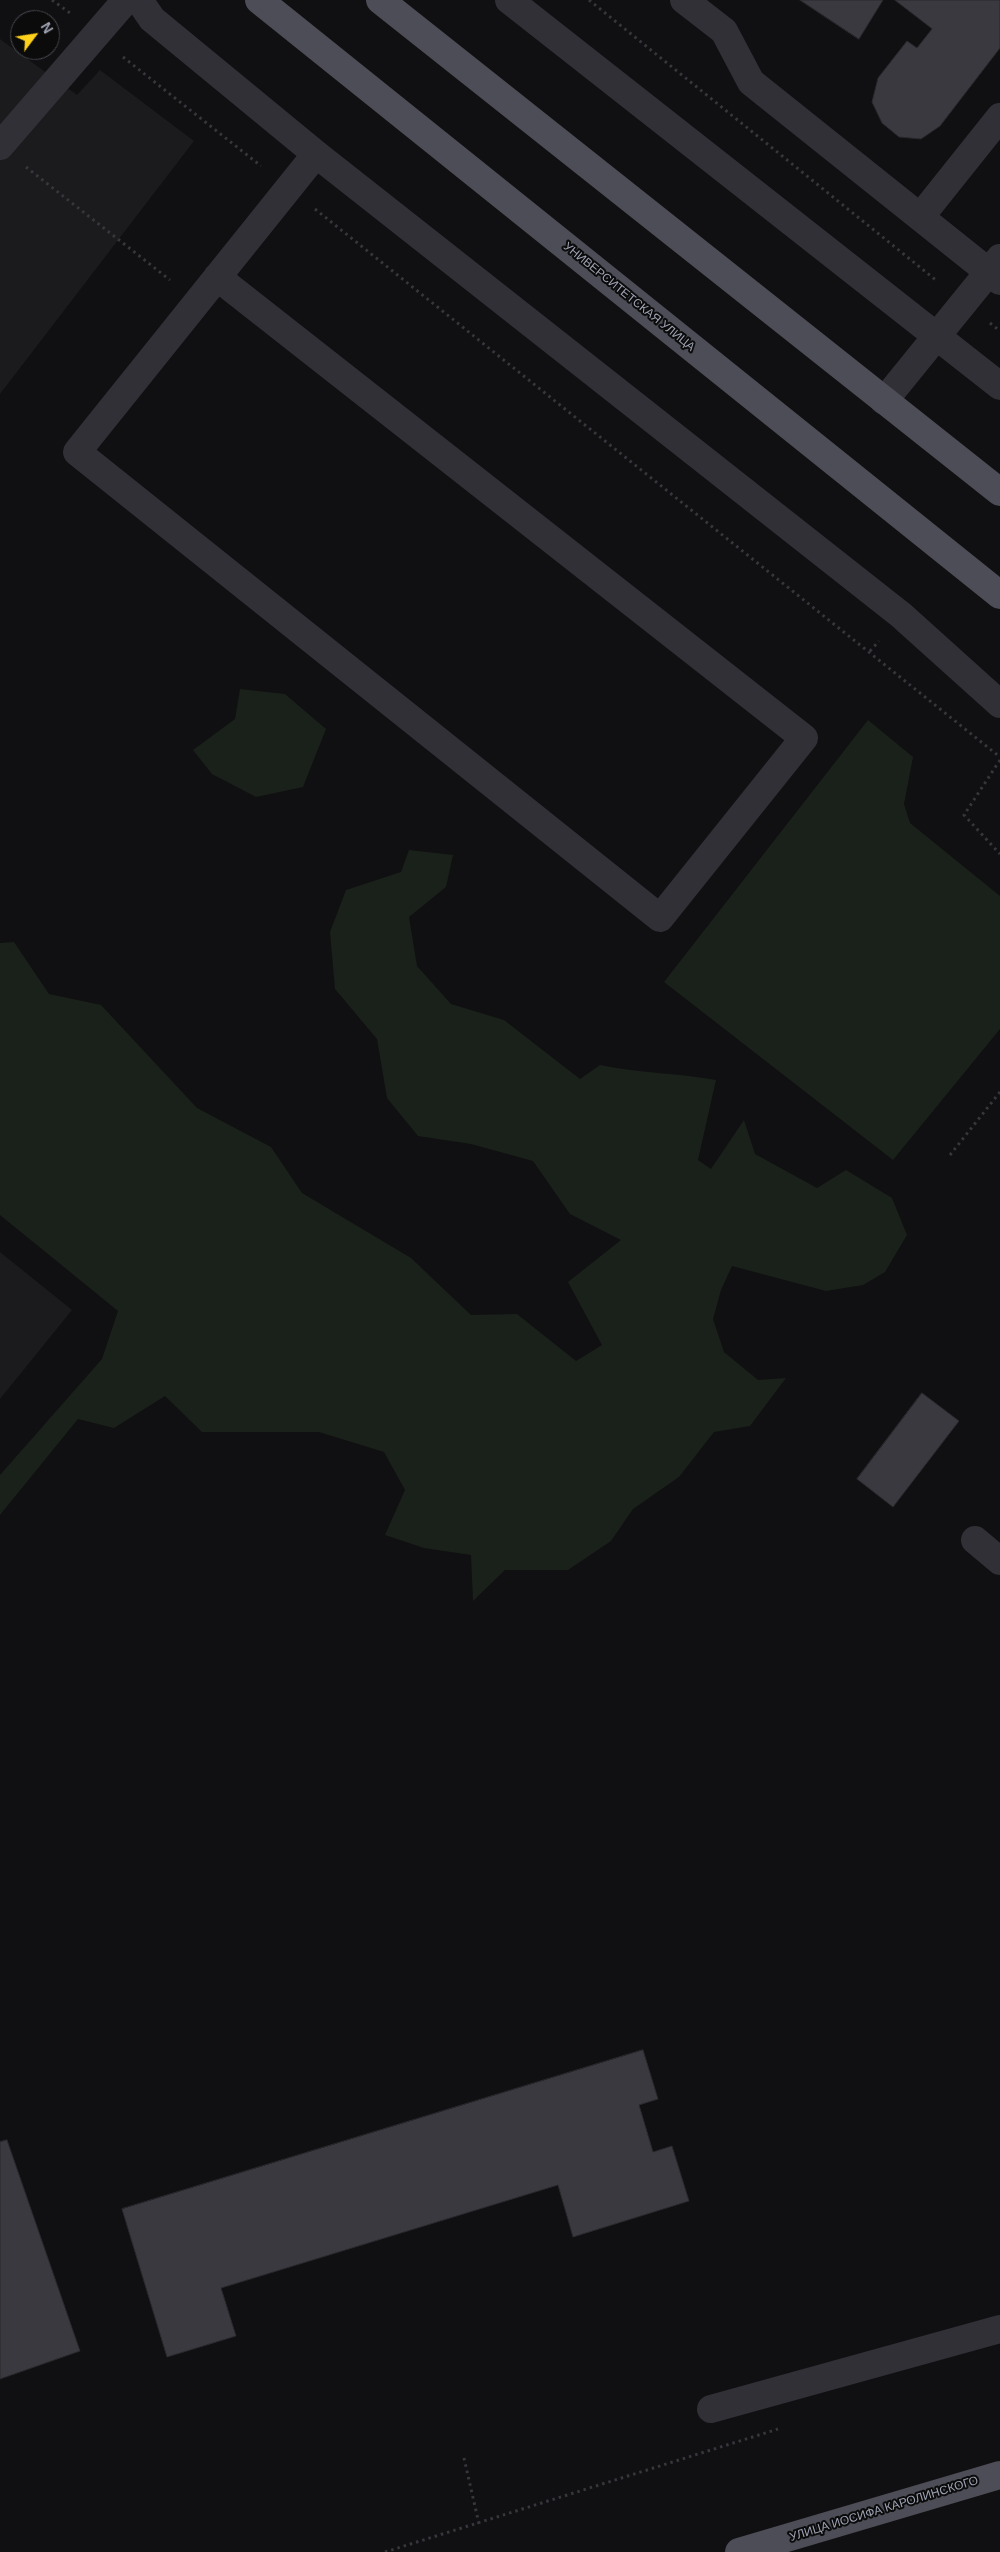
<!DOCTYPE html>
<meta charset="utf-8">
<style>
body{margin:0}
#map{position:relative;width:1000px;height:2552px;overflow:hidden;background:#100f11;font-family:Helvetica,sans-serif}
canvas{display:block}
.north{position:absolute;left:10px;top:10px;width:50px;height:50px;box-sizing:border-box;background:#0b0b0c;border:1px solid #46484f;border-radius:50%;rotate:59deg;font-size:14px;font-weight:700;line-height:20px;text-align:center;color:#9fa3b3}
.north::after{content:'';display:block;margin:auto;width:18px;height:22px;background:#ffd11a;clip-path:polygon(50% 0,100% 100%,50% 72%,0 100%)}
</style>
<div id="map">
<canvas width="1000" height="2552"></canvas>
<div class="north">N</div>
</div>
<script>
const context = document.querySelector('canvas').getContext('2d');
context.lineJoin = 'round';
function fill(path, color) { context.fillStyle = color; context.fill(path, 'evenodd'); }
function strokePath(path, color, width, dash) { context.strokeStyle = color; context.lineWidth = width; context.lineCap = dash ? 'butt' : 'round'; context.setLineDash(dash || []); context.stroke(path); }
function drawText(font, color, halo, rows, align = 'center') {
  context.font = font + ' Helvetica,sans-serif'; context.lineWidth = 4; context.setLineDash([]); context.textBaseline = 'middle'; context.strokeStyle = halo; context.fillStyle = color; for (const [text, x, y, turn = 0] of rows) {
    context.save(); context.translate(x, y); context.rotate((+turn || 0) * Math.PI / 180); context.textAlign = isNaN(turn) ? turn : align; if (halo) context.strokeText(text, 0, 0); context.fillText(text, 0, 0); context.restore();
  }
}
const built = new Path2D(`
 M0 39 77 95 100 70 194 141 0 394Z
 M0 1252 72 1310 0 1399Z`);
const green = new Path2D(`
 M240 689 285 694 326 729 303 787 256 797 212 774 193 750 235 719Z
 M868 720 913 757 904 804 910 823 1000 896V1029L893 1160 664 982Z
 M409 850 453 855 446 887 409 917 417 966 451 1004 504 1020 580 1079 600 1065C639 1073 677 1073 716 1080L698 1160 711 1169 744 1120 755 1154 817 1188 846 1170 892 1198 907 1235 885 1272 863 1285 826 1291 732 1266 721 1290 713 1319 724 1352 758 1380 786 1378 750 1426 714 1432 679 1477 633 1509 611 1541 568 1570H505L473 1601 471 1555 424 1548 385 1535 405 1490 384 1452 319 1432H202L165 1396 114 1428 78 1419 0 1515V1475L102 1359 118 1311 0 1215V943L14 942 49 994 101 1005 197 1108 271 1147 302 1193 411 1258 471 1315 517 1314 576 1361 602 1345 568 1282 621 1240 570 1214 533 1161 471 1144 418 1136 387 1098 377 1039 335 989 330 932 346 890 401 872Z`);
const building = new Path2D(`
 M800 0H883L859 39Z
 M895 0H1000V48L940 126 921 139 899 137 882 123 872 102 878 78 907 41 917 48 932 29Z
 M922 1393 959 1421 893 1507 857 1479Z
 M643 2050 658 2099 639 2105 653 2152 672 2146 689 2201 573 2237 558 2185 221 2288 236 2336 167 2357 122 2209Z
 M7 2140 80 2351 0 2379V2142Z`);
const path = new Path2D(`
 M52 0 70 13
 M589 0 937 281
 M123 57 261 166
 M26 167 170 280
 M315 209 1000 757
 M990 323 1000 331
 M870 651 879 641
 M1000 760 964 815 1000 854
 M950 1155 1000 1092
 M464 2458 479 2524
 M385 2552 778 2429`);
const minor = new Path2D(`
 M139 0 152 19 316 154 901 615 1000 704
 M509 0 1000 386
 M684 0 724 31 751 82 1000 281
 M0 146 126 0
 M921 216 1000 117
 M217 277 804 738 660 918 77 452 316 154
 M884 401 1000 258
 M975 1540 1000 1561
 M711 2409 1000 2329`);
const major = new Path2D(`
 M259 0 1000 595
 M380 0 1000 492
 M739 2552 1000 2475`);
const streetNames = [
 ["УНИВЕРСИТЕТСКАЯ УЛИЦА",629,297,39],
 ["УЛИЦА ИОСИФА КАРОЛИНСКОГО",884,2509,-17]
];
fill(built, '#1b1b1e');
fill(green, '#1a211b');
fill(building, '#39393f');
strokePath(building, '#2a292d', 1);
strokePath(path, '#36373d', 3, [2.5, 4]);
strokePath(minor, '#303036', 28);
strokePath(major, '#4c4d56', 28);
drawText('12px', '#9fa3b3', '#0b0b0c', streetNames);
</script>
